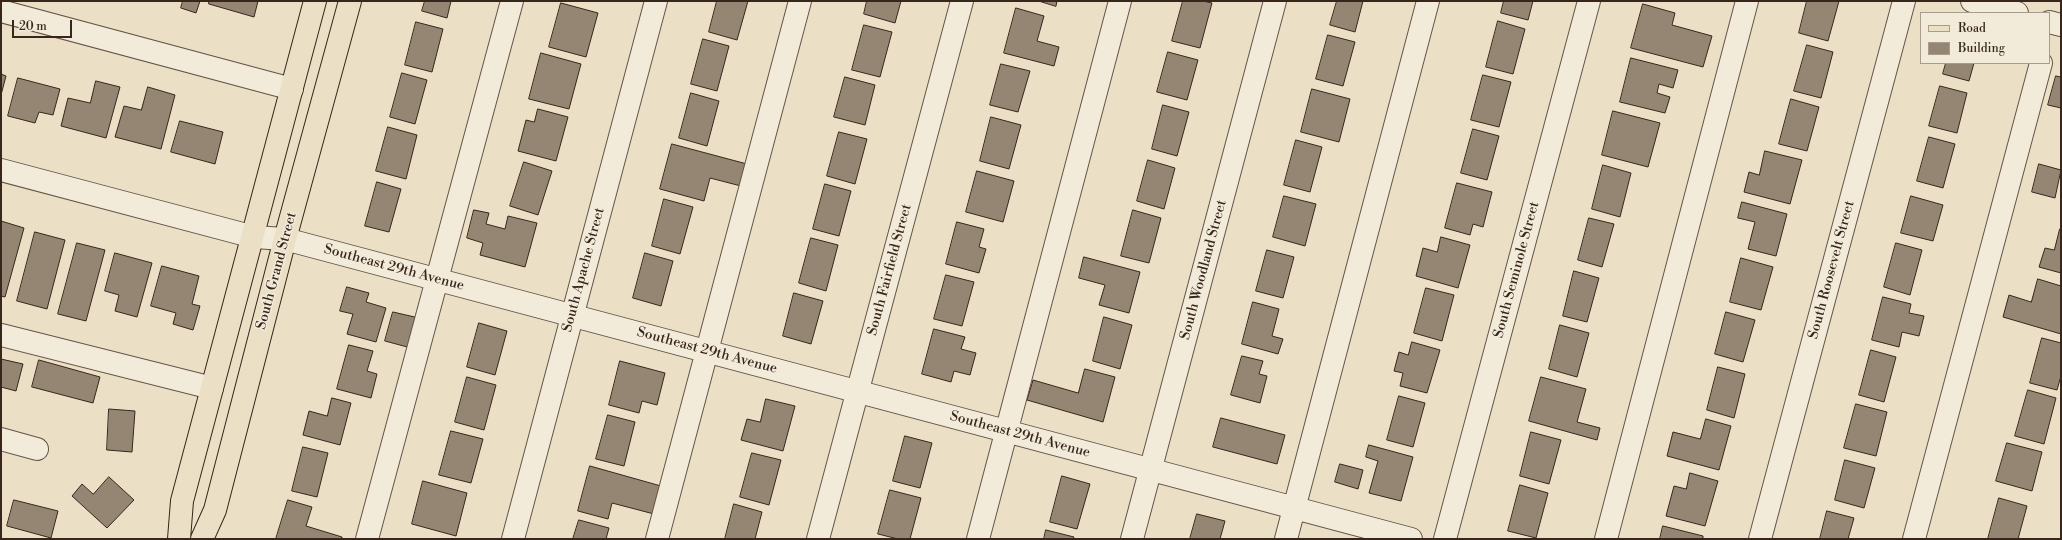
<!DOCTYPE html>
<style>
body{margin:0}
#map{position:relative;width:2062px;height:540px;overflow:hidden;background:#ebe0c6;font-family:"Libre Bodoni",serif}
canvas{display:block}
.frame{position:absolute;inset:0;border:2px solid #38251c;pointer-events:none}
.legend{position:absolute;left:1920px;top:12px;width:130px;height:52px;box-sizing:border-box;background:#f2ebda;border:1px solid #a89c8e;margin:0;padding:5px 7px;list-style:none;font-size:12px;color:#38251c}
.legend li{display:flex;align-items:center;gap:8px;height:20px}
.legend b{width:20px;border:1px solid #a89c8e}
.scale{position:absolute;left:12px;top:20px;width:60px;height:18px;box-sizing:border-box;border:2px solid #38251c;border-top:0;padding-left:5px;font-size:12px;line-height:14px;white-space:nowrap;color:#38251c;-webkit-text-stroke:3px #f2ebda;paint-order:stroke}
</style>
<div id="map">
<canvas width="2062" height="540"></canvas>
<div class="frame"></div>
<ul class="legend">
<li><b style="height:5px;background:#ebe0c6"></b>Road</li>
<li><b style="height:11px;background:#958674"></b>Building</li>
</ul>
<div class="scale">20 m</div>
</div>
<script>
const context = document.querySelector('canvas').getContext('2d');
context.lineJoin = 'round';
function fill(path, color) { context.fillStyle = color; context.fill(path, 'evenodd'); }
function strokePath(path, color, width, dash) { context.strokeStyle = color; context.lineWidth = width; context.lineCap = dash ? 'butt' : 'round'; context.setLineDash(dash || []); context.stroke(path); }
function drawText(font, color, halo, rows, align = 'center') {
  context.font = font + ' "Libre Bodoni",serif'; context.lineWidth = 3; context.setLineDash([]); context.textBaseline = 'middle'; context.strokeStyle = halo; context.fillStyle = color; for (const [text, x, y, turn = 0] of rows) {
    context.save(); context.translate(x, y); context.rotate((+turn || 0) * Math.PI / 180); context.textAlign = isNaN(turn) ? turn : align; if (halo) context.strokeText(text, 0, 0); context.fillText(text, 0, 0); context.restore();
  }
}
const building = new Path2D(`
 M183 1H200L196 13 181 8Z
 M209 1H258L254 17 209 4Z
 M425 1H451L447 18 422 11Z
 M717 1H748L737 40 709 32Z
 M867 1H901L895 23 864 14Z
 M1039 1H1057L1056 6Z
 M1183 1H1203L1212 3 1200 48 1172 41Z
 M1337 1H1363L1355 32 1330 25Z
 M1504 1H1533L1528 20 1501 13Z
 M1807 1H1839L1828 41 1799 33Z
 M561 3 598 13 586 57 549 47Z
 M1643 4 1675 13 1672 25 1712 36 1703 67 1631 48Z
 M1016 8 1044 16 1037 41 1059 47 1054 66 1004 53Z
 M1498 21 1525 29 1513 74 1486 67Z
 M416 22 443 29 432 72 405 65Z
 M864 25 892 32 880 77 852 70Z
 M1328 35 1355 42 1343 86 1316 79Z
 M703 39 729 46 717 91 691 84Z
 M1807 45 1833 52 1821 98 1794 91Z
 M1168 52 1198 60 1187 100 1157 92Z
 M541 53 581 64 569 109 529 99Z
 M1631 58 1678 70 1673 88 1659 84 1657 93 1670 97 1665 113 1620 102Z
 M1946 63H1974L1969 81 1943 74Z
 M1001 64 1030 71 1018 112 990 105Z
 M402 73 427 80 415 124 390 117Z
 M1 74 6 76 1 95Z
 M1483 75 1511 82 1499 127 1471 120Z
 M2056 76 2061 77V108L2048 105Z
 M845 77 875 85 865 125 834 117Z
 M18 78 60 89 53 115 39 112 35 123 8 116Z
 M96 81 120 87 106 138 61 126 68 98 90 103Z
 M1940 86 1967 93 1957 133 1929 126Z
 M148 87 175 95 161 149 115 137 124 106 141 110Z
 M1312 89 1350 99 1339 142 1301 132Z
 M691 93 719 101 707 146 679 138Z
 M1791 99 1819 107 1807 151 1779 144Z
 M1163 105 1189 112 1177 156 1152 149Z
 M538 109 568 117 556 161 518 151 526 120 534 122Z
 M1613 111 1660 123 1648 167 1602 155Z
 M991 117 1021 125 1009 169 980 161Z
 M180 121 223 132 215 164 171 152Z
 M388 127 417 135 406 179 376 171Z
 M1473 129 1499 136 1487 180 1461 173Z
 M839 132 867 139 855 184 827 176Z
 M1929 137 1955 144 1943 188 1917 181Z
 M1296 140 1322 147 1310 192 1284 185Z
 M672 144 747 164 741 186 710 178 704 201 660 189Z
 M1765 151 1802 160 1790 204 1744 192 1749 172 1759 175Z
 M1148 160 1175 168 1164 209 1137 201Z
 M524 162 552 171 538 215 510 206Z
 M2039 164 2061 170 2055 198 2032 192Z
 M1603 165 1631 173 1620 217 1592 209Z
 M977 171 1014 181 1003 222 966 212Z
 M377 182 401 189 389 232 365 226Z
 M1457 183 1492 192 1483 227 1473 224 1470 235 1445 228Z
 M825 184 851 191 839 236 813 229Z
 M1284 196 1316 204 1305 246 1273 237Z
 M1911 196 1943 205 1933 241 1901 233Z
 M664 199 693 207 680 254 652 246Z
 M1742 202 1787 214 1776 256 1748 249 1755 222 1738 218Z
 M474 210 489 213 486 224 505 229 508 216 537 223 525 267 480 255 483 243 467 238Z
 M1133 210 1161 218 1149 263 1121 256Z
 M1589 218 1614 224 1602 267 1578 260Z
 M1 221 24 228 5 297 1 296Z
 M957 222 984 229 979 247 986 249 979 273 946 264Z
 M2060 229H2061V273L2039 267 2045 248 2054 250Z
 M35 232 65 240 47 309 17 301Z
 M1441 237 1470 245 1458 288 1416 276 1423 248 1437 252Z
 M811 238 838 245 826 291 799 283Z
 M77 243 105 250 86 321 58 314Z
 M1896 243 1922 250 1910 295 1884 287Z
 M1267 250 1294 257 1283 298 1256 291Z
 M115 253 152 263 137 317 115 311 119 295 105 291Z
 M645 253 673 261 661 306 633 298Z
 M1084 257 1140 272 1129 313 1099 305 1105 285 1079 278Z
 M1741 258 1773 267 1761 310 1730 302Z
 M162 266 199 276 192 304 200 306 193 330 173 324 176 313 151 306Z
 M1574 271 1599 278 1587 322 1563 316Z
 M946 275 974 282 962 326 934 319Z
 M2038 279 2061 286V334L2003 317 2009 295 2031 302Z
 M347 287 369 293 366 302 386 308 376 342 347 334 353 314 340 311Z
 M1426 288 1454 295 1442 341 1414 333Z
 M794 293 823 301 811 344 783 336Z
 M1883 297 1911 304 1909 313 1924 316 1919 336 1902 332 1899 347 1872 340Z
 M1253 302 1279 309 1272 336 1283 339 1278 354 1242 344Z
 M393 312 419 318 411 348 385 341Z
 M1726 312 1755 320 1743 362 1715 354Z
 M1104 317 1132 325 1120 369 1093 361Z
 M479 323 507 331 495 375 467 367Z
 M1560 325 1589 333 1577 377 1549 369Z
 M934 329 965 337 961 349 976 353 970 375 954 371 951 382 922 374Z
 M2042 338 2061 343V376L2057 390 2030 383Z
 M1412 342 1440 350 1427 393 1400 386 1403 373 1394 371 1399 352 1408 355Z
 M349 345 373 351 367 371 377 374 371 398 337 389Z
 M1871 350 1896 357 1884 402 1859 395Z
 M1242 356 1263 361 1259 374 1267 376 1260 403 1231 395Z
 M1 359 23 364 16 391 1 387Z
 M39 360 100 377 93 403 32 387Z
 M620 361 665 373 657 405 642 401 639 413 609 405Z
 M1718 367 1745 374 1734 418 1707 410Z
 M1085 369 1115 377 1103 422 1027 400 1033 380 1078 393Z
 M467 377 496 385 484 430 455 422Z
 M1541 377 1586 389 1577 422 1600 428 1597 440 1529 421Z
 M2028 390 2056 398 2044 444 2015 436Z
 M1399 396 1425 403 1413 447 1387 440Z
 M332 398 351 403 340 445 303 435 309 411 327 416Z
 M766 399 795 406 783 451 741 440 747 419 760 422Z
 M1856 404 1887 412 1876 456 1844 448Z
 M109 409 135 411 132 452 107 450Z
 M608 415 635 422 624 466 596 459Z
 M1221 418 1285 435 1277 464 1213 447Z
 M1706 419 1731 426 1719 470 1667 456 1673 432 1700 439Z
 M451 431 483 439 471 483 439 475Z
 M1531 432 1561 440 1549 484 1520 476Z
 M905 436 932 443 920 488 893 481Z
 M2007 443 2042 452 2032 491 1996 481Z
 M1369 445 1413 457 1401 501 1369 493 1378 461 1366 457Z
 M303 447 328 453 317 497 292 491Z
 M752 453 781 460 769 505 740 497Z
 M1845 460 1875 468 1864 508 1835 500Z
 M1340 464 1363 470 1358 489 1335 482Z
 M590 466 661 486 654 514 612 503 608 519 578 511Z
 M1690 473 1718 481 1705 526 1666 516 1674 486 1686 489Z
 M1062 476 1090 484 1077 529 1050 522Z
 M109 477 134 500 107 528 72 496 82 484 93 494Z
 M423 481 467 493 456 536 412 524Z
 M1520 485 1548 493 1536 538 1508 531Z
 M890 490 921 498 910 539H898L878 534Z
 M1999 498 2027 506 2018 539H1988Z
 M14 500 58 511 51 538 7 526Z
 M288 500 312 507 306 526 342 537V539H276Z
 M734 504 762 512 755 539H725Z
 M1827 511 1854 518 1848 539H1820Z
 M1197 514 1225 521 1220 539H1190Z
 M579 520 609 528 606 539H573Z
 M1663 526 1703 536V539H1660Z
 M1046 530 1074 537 1073 539H1044Z`);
const minor = new Path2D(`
 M1972 1 2017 13
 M1 11 292 89
 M2049 22 2061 25
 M1 170 254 237 285 239 1411 539
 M1 335 212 388
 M1 439 37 449
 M367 539 512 1
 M513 539 656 1
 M657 539 800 1
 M818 539 962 1
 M978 539 1120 1
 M1132 539 1275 1
 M1286 539 1428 1
 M1445 539 1589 1
 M1606 539 1747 1
 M1760 539 1904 1
 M1914 539 2041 63`);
const major = new Path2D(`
 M179 539 182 501 315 1
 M202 539 215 510 285 239 350 1`);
const streetNames = [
 ["Southeast 29th Avenue",394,268,15],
 ["South Apache Street",584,270,-75],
 ["South Fairfield Street",890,270,-75],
 ["South Woodland Street",1204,270,-75],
 ["South Seminole Street",1517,270,-75],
 ["South Roosevelt Street",1832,270,-75],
 ["South Grand Street",277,271,-75],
 ["Southeast 29th Avenue",707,351,15],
 ["Southeast 29th Avenue",1020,435,15]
];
fill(building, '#958674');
strokePath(building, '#38251c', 1);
strokePath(minor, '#655446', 24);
strokePath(major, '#38251c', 24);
strokePath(minor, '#f2ebda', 22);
strokePath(major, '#ebe0c6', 22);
drawText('14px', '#38251c', '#f2ebda', streetNames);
</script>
